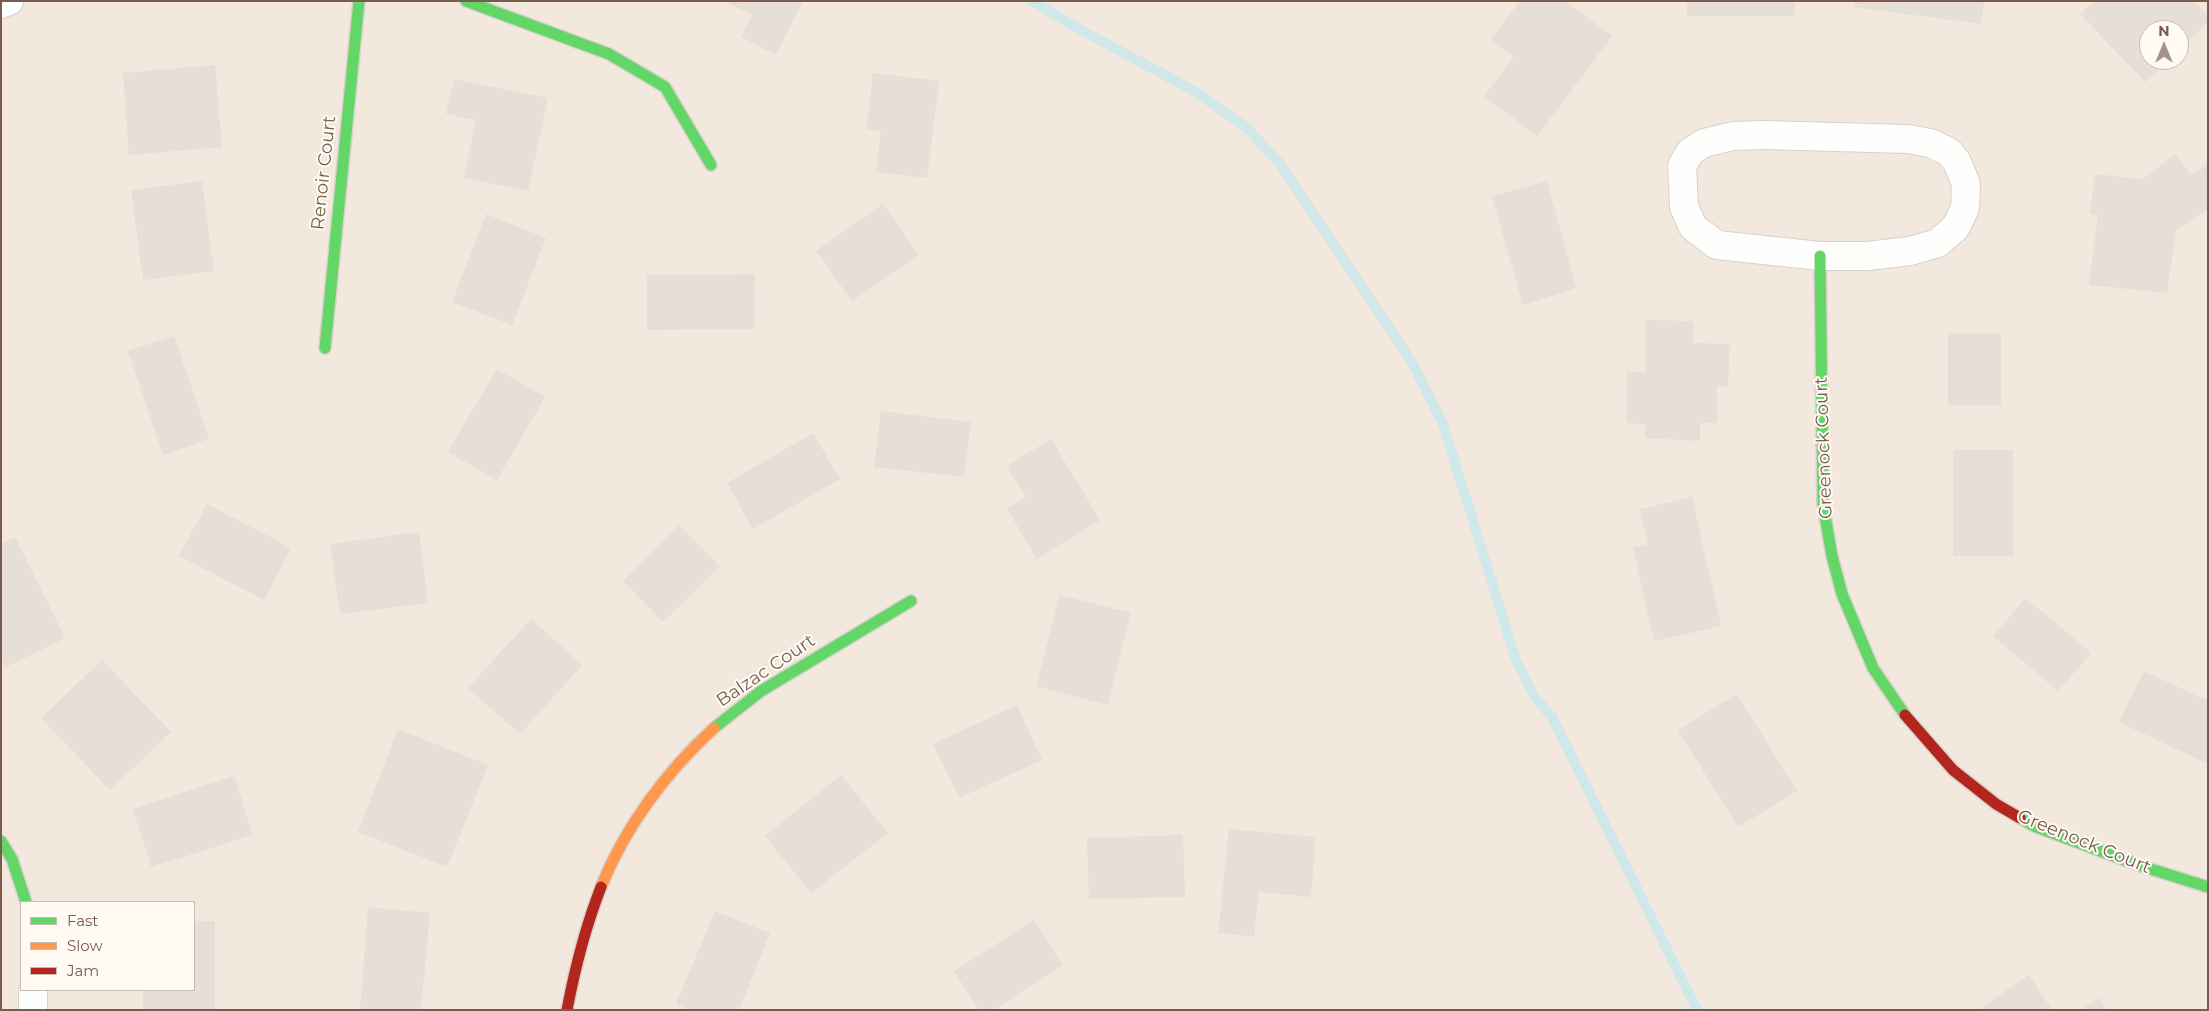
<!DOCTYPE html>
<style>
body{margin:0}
#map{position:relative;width:2209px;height:1011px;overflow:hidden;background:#f9f5f0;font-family:Montserrat,sans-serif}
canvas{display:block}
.frame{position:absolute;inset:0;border:2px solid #7a5c4d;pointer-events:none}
.legend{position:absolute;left:20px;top:901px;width:175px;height:90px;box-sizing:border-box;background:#fffaf3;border:1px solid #cabbb1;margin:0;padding:6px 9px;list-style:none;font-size:15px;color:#7a5c4d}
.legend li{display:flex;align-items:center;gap:10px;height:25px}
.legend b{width:25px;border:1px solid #cabbb1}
.north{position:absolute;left:2139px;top:20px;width:50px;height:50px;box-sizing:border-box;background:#fffaf3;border:1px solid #cabbb1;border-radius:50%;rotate:0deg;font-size:14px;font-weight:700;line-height:20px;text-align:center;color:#7a5c4d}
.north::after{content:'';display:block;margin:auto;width:18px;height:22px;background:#a69286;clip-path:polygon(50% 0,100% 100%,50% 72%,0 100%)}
</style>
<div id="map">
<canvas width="2209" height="1011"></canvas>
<div class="frame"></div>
<ul class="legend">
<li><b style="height:6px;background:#63d668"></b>Fast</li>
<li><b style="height:6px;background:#ff974d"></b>Slow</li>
<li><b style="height:6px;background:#b3261e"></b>Jam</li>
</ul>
<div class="north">N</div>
</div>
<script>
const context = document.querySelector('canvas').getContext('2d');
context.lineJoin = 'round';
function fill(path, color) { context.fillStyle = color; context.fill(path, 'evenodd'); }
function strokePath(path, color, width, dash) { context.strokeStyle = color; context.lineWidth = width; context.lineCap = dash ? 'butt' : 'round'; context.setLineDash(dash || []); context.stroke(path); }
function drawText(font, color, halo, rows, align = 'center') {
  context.font = font + ' Montserrat,sans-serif'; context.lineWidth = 4; context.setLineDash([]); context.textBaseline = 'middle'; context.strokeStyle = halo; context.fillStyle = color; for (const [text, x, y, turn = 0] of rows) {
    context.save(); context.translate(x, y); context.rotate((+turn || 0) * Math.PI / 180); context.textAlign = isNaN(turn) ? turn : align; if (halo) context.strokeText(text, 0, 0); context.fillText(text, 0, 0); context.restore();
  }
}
const residential = new Path2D(`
 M1 1H2208V1010H1ZM2149 30H2179V60H2149ZM21 902H194V990H21Z`);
const stream = new Path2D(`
 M1032 1 1072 25 1196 92 1247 128 1280 164 1413 364 1443 424 1516 660 1534 696 1552 717 1697 1010`);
const building = new Path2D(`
 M724 1H803L776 55 741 37 752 15Z
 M1520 1H1565L1612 36 1537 136 1484 96 1514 57 1491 40Z
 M1687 1H1795V16H1687Z
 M1855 1H1984L1981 24 1854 7Z
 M2094 1H2194L2208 16V22L2179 50V30H2149V60H2168L2145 82 2080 14Z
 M215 65 222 147 129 155 123 73Z
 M873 73 939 81 927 178 876 172 881 131 866 129Z
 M454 79 548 98 528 191 464 178 476 120 446 114Z
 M2176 154 2191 175 2208 165V209L2176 230 2167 293 2089 285 2098 215 2090 214 2095 174 2142 179Z
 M202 181 214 271 143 280 131 190Z
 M1547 181 1576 288 1523 305 1492 196Z
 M883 204 919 255 852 301 816 251Z
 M486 214 546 238 512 325 452 302Z
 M755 274V329L647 330V275Z
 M1646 320 1693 321V343L1730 344 1728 387 1717 386V423H1700V441L1645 438V424L1627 423V371L1646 373Z
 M1948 333H2001V405H1948Z
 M174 336 209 439 163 455 128 351Z
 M497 369 545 397 497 480 448 452Z
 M881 411 971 422 964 477 874 467Z
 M813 433 840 479 753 529 727 483Z
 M1051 439 1100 520 1037 559 1007 509 1026 497 1007 466Z
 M1953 450H2013V556H1953Z
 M1692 497 1721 626 1654 641 1633 548 1648 545 1640 509Z
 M207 504 291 548 264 600 179 556Z
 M679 525 720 566 663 622 623 581Z
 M419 532 428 603 340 614 330 544Z
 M15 537 65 638 6 667 1 658V544Z
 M1060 595 1131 613 1108 705 1036 686Z
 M2026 598 2091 653 2058 691 1993 636Z
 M531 619 582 665 520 734 468 688Z
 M102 660 171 732 110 790 41 718Z
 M2144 671 2208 701V764L2119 722Z
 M1737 694 1797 791 1738 827 1678 730Z
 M1017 705 1042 760 959 798 933 744Z
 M398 729 488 765 447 867 358 832Z
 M841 775 888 833 811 893 765 836Z
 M234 776 253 835 151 867 133 809Z
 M1229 829 1316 837 1311 897 1259 892 1254 937 1218 933Z
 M1183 835 1185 897 1089 899 1087 838Z
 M368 907 430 913 421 1010H360Z
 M715 911 770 933 739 1010H690L676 1004Z
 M1034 920 1063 965 994 1010H979L954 971Z
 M194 921H215V1010H143V990H194Z
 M2029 975 2052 1010H1978Z
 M2099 998 2107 1010H2081Z`);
const street = new Path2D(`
 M1 4 9 1
 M1764 135 1908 139 1930 143 1949 152 1957 162 1966 184 1965 208 1956 227 1938 243 1910 251 1868 256H1820L1717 245 1693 227 1684 207 1682 166 1690 152 1704 143 1733 136Z
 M33 990V1010`);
const fast = new Path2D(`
 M466 1 609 54 665 87 711 165
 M1820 256 1823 504 1832 556 1842 594 1873 668 1905 715
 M325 348 359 1
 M714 728 761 691 911 601
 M2020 818 2034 826 2138 865 2208 887
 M1 841 12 859 26 902`);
const slow = new Path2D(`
 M601 887C625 827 666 772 714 728`);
const jam = new Path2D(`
 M1905 715 1953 770 1996 804 2020 818
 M567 1010C575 968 585 928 601 887`);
const streetNames = [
 ["Renoir Court",324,173,-84],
 ["Greenock Court",1824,448,-92],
 ["Balzac Court",766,671,-34],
 ["Greenock Court",2084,842,22]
];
fill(residential, '#f2e8de');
strokePath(stream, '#d0e8ea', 10);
fill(building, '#e6ded7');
strokePath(street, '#d7d1cb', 30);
strokePath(fast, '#d9d2cb', 14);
strokePath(slow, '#d9d2cb', 14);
strokePath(jam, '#d9d2cb', 14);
strokePath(street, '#fefefd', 28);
strokePath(fast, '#63d668', 11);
strokePath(slow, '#ff974d', 11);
strokePath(jam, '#b3261e', 11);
drawText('18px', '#7a5c4d', '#fffaf3', streetNames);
</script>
